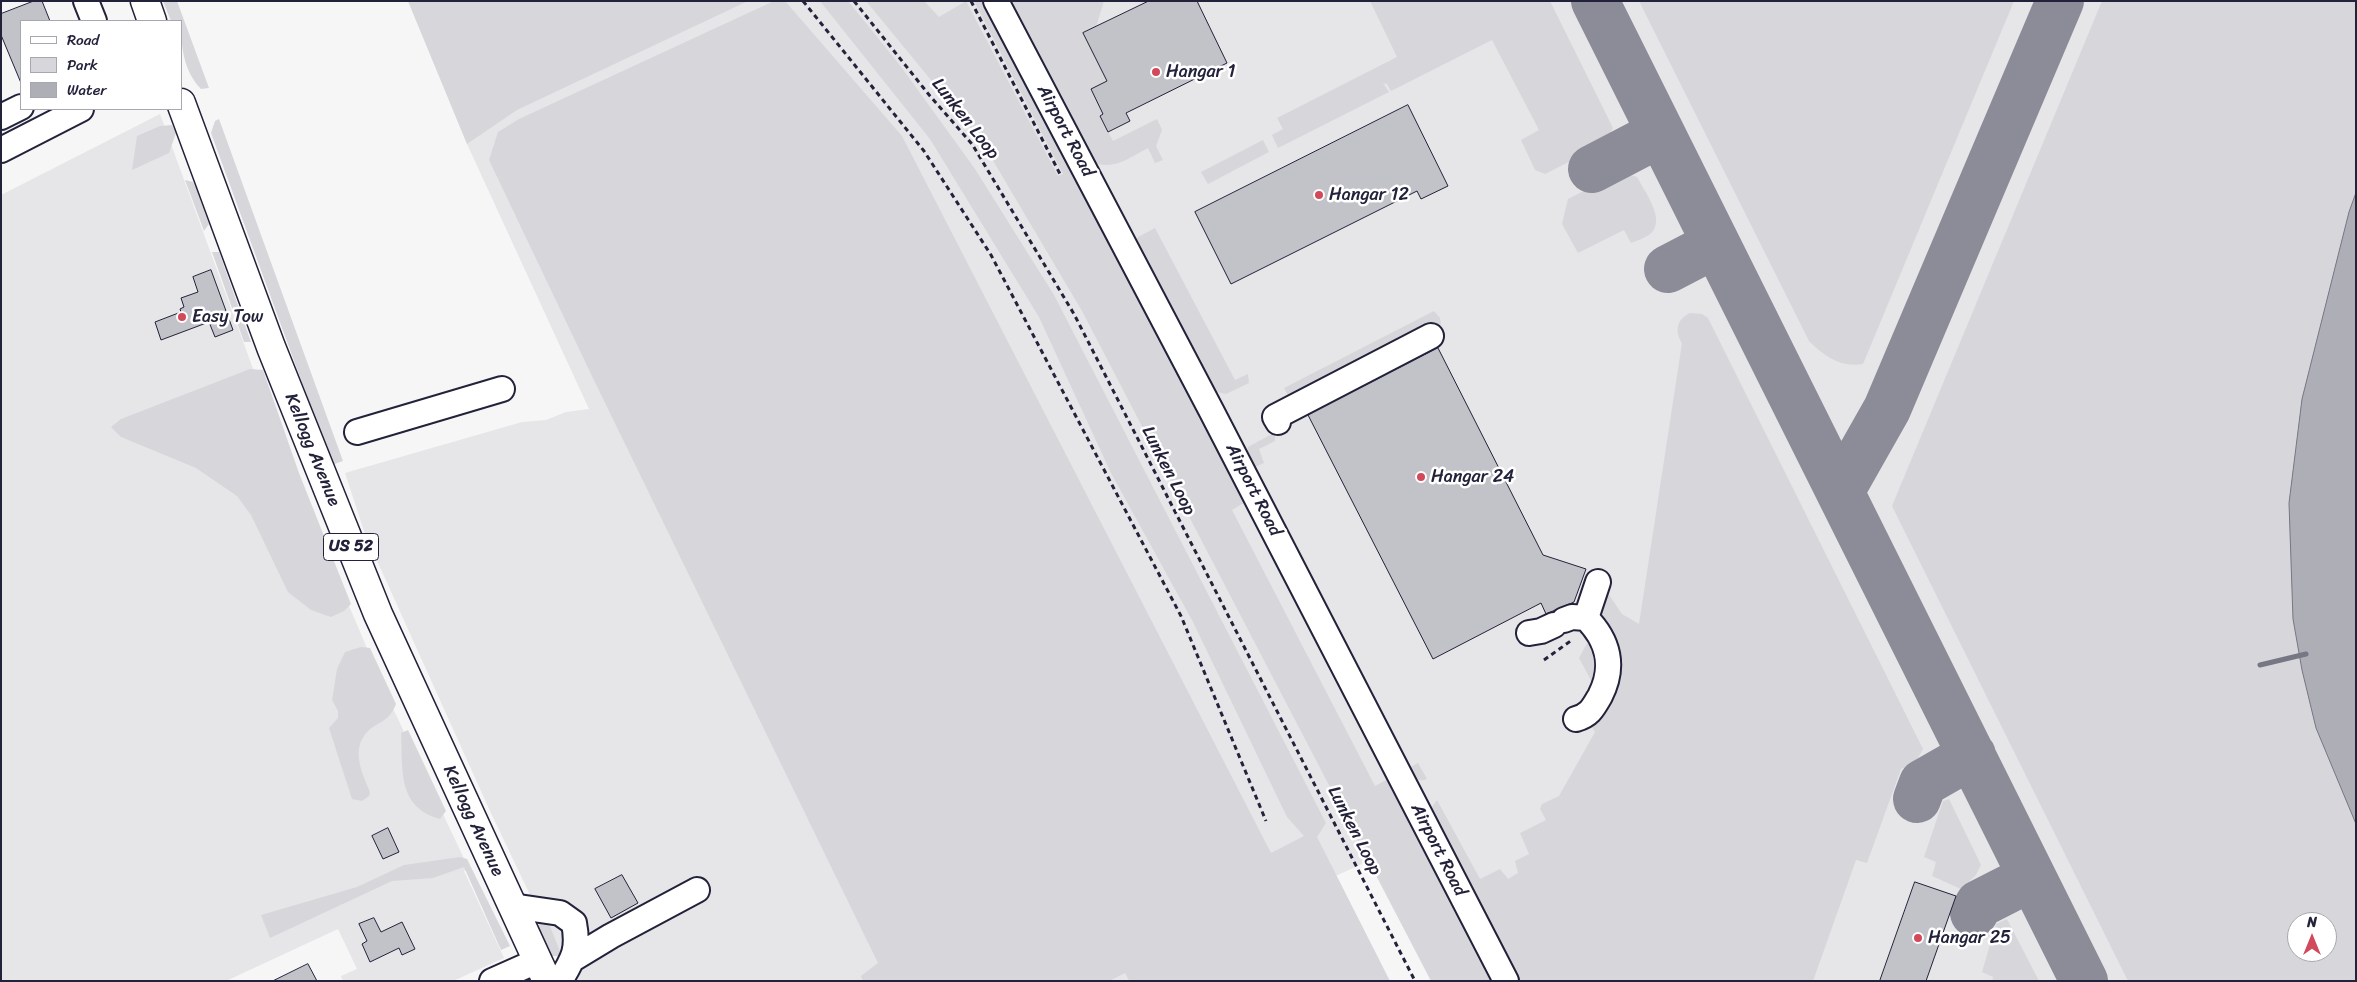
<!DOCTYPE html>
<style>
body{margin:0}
#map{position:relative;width:2357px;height:982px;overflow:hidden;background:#f6f6f7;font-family:Sriracha,sans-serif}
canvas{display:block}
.frame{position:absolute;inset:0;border:2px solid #22223b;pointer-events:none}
.legend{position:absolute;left:20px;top:20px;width:162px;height:90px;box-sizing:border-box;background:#fff;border:1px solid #a7a7b1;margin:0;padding:6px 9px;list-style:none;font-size:15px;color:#22223b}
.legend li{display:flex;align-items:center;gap:10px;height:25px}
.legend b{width:25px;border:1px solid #a7a7b1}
.north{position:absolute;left:2287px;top:912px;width:50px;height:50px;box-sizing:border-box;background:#fff;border:1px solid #a7a7b1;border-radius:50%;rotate:0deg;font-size:14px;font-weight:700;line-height:20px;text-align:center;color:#22223b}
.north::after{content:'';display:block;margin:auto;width:18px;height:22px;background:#d1495b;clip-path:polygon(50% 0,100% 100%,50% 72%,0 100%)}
</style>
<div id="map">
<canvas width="2357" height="982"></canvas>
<div class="frame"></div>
<ul class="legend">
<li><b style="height:6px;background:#fff"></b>Road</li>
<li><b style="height:14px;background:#d7d7db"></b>Park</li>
<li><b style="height:14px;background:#aeaeb7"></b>Water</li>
</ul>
<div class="north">N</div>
</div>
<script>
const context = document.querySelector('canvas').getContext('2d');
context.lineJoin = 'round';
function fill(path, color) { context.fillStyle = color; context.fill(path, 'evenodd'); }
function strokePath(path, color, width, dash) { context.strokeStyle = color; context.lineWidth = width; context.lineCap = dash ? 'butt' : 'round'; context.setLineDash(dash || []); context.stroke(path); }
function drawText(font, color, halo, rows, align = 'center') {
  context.font = font + ' Sriracha,sans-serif'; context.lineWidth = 5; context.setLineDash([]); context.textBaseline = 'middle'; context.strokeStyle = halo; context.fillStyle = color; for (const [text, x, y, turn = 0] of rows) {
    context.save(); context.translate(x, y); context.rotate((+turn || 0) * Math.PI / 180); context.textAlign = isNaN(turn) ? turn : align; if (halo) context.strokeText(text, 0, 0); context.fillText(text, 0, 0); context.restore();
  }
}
const built = new Path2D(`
 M408 1H2356V981H1473L1403 845 1125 973 1129 981H571L490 811 365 534 345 473 522 422 546 420 566 412 589 409 467 144ZM2297 922H2327V952H2297Z
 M160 114 282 448 389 700 469 869 464 871 504 958 453 981H343L341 976 357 969 338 929 226 981H1V195Z`);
const green = new Path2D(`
 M163 1H177L209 88 201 89C183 70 181 46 181 21H171Z
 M408 1H748L517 110 467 144Z
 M774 1H785L902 136 1271 853 1304 836 1287 817 1193 622 1111 473 1039 317 930 139 820 1H848L899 64 975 169 1054 295 1326 823 1317 837 1390 981H1129L1125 973 1109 981H863L861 976 878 963 591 374 489 160 498 132 519 119Z
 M866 1H924L939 17 966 1 1058 176 1063 174 974 1H987L1247 501 1232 510 1375 786 1390 778 1495 981H1431L1082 311 982 142Z
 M1009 1H1104L1096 27 1107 81 1103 114 1100 116 1113 141 1157 119 1162 130 1156 146 1163 160 1155 163 1148 148C1128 158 1114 171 1092 162Z
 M1370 1H1550L1613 128 1606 143 1545 174 1535 170 1521 140 1539 130 1492 40 1391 91 1387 84 1383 83 1389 92 1278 148 1272 135 1283 129 1277 118 1397 57Z
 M1639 1H2014L1863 364C1841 368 1824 356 1809 341Z
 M2102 1H2356V981H2128L1892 506ZM2297 922H2327V952H2297Z
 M219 119 343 461 332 465 211 133 215 121Z
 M172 125 176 133 169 153 132 170 137 136 160 126Z
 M1263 140 1269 152 1208 184 1201 172Z
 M1621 172 1637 177C1644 191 1668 221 1649 235 1644 238 1637 241 1631 243L1624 230 1578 253 1562 224 1568 199Z
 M185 180 193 182 196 188 209 224 204 231Z
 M1155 228 1235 380 1248 374 1249 383 1226 394 1212 391 1133 244 1138 237Z
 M212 252H219L251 342H244Z
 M1434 311 1440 318 1441 324 1311 391 1308 386 1297 391 1300 396 1291 401 1284 388Z
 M1690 313 1702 314 1708 318 1923 749 1916 761 1901 769 1867 863 1856 860 1813 981H1518L1433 816 1432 807 1437 800 1480 879 1500 869 1508 879 1518 873 1515 861 1529 854 1520 833 1546 820 1540 809 1542 804 1559 796 1595 732 1590 724 1613 682 1596 616 1604 591 1607 592 1622 614 1639 624 1682 343C1674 331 1677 319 1690 313Z
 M250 369 263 370 299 473 351 604 344 611 331 617 311 610 288 592 251 515 237 496 196 468 121 437 111 427 121 419Z
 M1272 434 1275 436V441L1259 449 1264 463 1251 469 1247 459 1248 447Z
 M1591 636 1599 650 1595 683 1592 682 1579 658Z
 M361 647 370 648 396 704C388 725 374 721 364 736 352 753 363 775 370 792L369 796 362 801 352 799 329 728 338 718V711L332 700 337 669 345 652Z
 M408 730 446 811 440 819C397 807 403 770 401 733Z
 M1418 763 1427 779C1417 783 1412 776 1407 769Z
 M1949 799 1981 865 1976 875 1961 889 1932 876 1936 862 1924 857 1943 801Z
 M460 857 467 859 510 946 501 950 464 867 433 878 392 881 270 938 261 915 357 887 404 865Z
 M2007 919 2039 981H1992L1993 977 1982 972 1996 924Z
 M539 924 550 926 561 954 560 956H552L537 927Z`);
const water = new Path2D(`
 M2356 193V824L2316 728 2302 670 2293 619 2289 503 2302 399 2349 212Z`);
const stream = new Path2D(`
 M2260 665 2306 654`);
const taxiway = new Path2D(`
 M1595 1 2084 981
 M1592 169 1661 133
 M1668 269 1716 244
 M1840 492 1887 409 2060 1
 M1917 799 1923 783 1972 755
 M1974 913 1979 904 2032 877`);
const building = new Path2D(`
 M34 1H42L50 21H21V83L1 35V14Z
 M1149 1H1197L1227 63 1126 113 1130 121 1108 132 1100 116 1103 114 1091 89 1107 81 1083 33Z
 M1408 105 1448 186 1421 199 1417 191 1231 284 1195 212Z
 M211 270 233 330 215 337 209 322 161 340 155 322 181 312 180 309 184 307 181 298 198 292 193 277Z
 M1438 348 1543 555 1586 569 1574 602 1546 614 1541 603 1433 659 1308 415Z
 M388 828 399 852 383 859 372 836Z
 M622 875 638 903 611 918 595 889Z
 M1915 882 1956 896 1926 981H1880Z
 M374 918 381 932 402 922 415 949 402 955 399 948 370 962 362 944 367 941 359 924Z
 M308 964 317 981H273Z`);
const path = new Path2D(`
 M803 1 924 151 991 255 1181 616 1266 821
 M854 1 930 96 972 144 1074 314 1415 981
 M971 1 1060 174
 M1544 660 1572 640`);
const minor = new Path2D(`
 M86 1 94 21
 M996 1 1212 412 1506 981
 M1 117 21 107
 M1 150 81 109
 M1278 422 1275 417 1431 336
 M357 432 502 389
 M1586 618 1598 582
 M1564 620 1572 617 1586 618C1609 641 1615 667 1600 696 1593 708 1590 715 1576 719
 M1529 633 1541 631 1554 625
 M512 906 560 913 574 923C579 949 574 958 560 981
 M573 959 611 936 697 890
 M492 981 537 961`);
const major = new Path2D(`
 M145 1 152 21
 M181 103 271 347 378 614 547 981`);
const markers = [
 [1156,72,5,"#d1495b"],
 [1319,195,5,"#d1495b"],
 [182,317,5,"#d1495b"],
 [1421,477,5,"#d1495b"],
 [1918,938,5,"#d1495b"]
];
const shields = [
 [351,547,55]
];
const shieldNames = [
 ["US 52",351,547]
];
const poiNames = [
 ["Hangar 1",1166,72],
 ["Hangar 12",1329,195],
 ["Easy Tow",192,317],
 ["Hangar 24",1431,477],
 ["Hangar 25",1928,938]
];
const streetNames = [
 ["Lunken Loop",965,119,52],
 ["Airport Road",1065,131,62],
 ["Kellogg Avenue",312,450,68],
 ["Lunken Loop",1168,471,63],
 ["Airport Road",1253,490,63],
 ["Kellogg Avenue",473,821,65],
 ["Lunken Loop",1354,831,63],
 ["Airport Road",1438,850,63]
];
fill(built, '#e6e6e9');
fill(green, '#d7d7db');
fill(water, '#aeaeb7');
strokePath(water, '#767685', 1);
strokePath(stream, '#767685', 5);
strokePath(taxiway, '#8c8c99', 48);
fill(building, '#c2c2c9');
strokePath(building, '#22223b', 1);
strokePath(minor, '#22223b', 28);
strokePath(major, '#22223b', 31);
strokePath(path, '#22223b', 3, [5, 4]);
strokePath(minor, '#fff', 24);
strokePath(major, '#fff', 28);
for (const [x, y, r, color] of markers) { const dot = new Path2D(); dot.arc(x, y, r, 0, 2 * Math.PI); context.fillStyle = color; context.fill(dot); strokePath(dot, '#fff', 2); }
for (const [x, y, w] of shields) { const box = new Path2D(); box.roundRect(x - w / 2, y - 13.5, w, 27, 4); context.fillStyle = '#fff'; context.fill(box); strokePath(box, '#22223b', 1); }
drawText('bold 16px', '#22223b', null, shieldNames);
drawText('18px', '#22223b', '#fff', poiNames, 'left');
drawText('18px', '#22223b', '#fff', streetNames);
</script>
